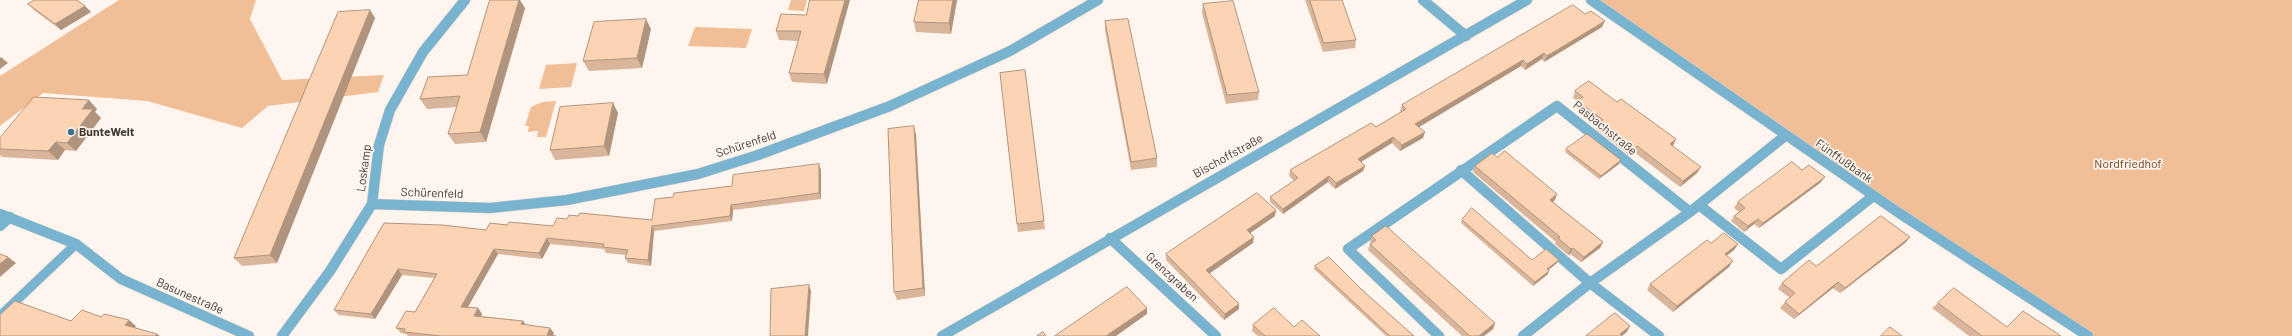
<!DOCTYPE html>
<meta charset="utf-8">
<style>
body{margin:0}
canvas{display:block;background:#fef5ee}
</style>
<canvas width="2292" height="336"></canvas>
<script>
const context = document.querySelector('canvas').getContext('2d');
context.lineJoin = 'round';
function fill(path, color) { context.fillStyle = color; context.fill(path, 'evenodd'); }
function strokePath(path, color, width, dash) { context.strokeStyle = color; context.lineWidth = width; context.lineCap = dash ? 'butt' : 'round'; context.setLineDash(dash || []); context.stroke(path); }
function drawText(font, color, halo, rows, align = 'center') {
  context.font = font + ' Barlow,sans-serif'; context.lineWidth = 3.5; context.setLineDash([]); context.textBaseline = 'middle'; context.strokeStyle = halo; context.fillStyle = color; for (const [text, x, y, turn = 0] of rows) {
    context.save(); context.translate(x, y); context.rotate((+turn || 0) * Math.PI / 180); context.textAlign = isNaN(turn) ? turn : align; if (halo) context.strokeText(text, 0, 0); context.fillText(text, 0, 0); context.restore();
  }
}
const green = new Path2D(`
 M119 0H256L250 19 282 80 384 75 378 92 268 106 242 128 147 101 43 93 0 126V76Z
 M791 0H807L804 11 788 10Z
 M1597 0H2292V336H2094L1987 269Z
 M695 27 752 29 746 48 688 46Z
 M577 63 571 87 539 89 546 65Z
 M556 101 546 137H537L538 131 528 132 529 126H525L531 107 543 102Z`);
const lane = new Path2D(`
 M0 316 76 244`);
const street = new Path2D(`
 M1423 0 1466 36
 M1591 0 1899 213 2088 336
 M1461 170 1590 283 1659 336
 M372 204 490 208 567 200 698 174 758 155 890 106 1010 51 1098 0
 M1699 205 1781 269 1872 197
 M0 214 76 244 121 279 249 336
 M0 226 10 217
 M1110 238 1216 336
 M282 336 330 271 372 204 379 145 390 110 423 52 465 0
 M942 336 1527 0
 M1439 336 1348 249 1557 106 1690 212
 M1523 336 1590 283 1690 212 1785 136`);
const wall = new Path2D(`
 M810 0 827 84 792 82 789 73 798 41 779 40 776 31 806 15Z
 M957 0 951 34 916 32 914 22Z
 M1305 0H1342L1356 40 1355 48 1323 52Z
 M28 4 85 6 91 12 61 30 34 10Z
 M1203 4 1259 92 1258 100 1226 104 1202 13Z
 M525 8 486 142 455 144 448 134 457 107 427 109 420 99 467 75Z
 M370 10 375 18 277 263 242 266 234 258Z
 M1105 21 1157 158V167L1131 170 1105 30Z
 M1602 27 1544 62 1542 59 1525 70 1521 66 1419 127 1423 138 1400 151 1392 143 1361 162 1365 166 1363 171 1335 189 1328 182 1283 214 1270 202V197L1294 181 1289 176 1290 170 1376 127 1401 112 1400 111 1402 105Z
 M651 29 642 68 589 71 583 61Z
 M1025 70 1045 229 1018 232 1017 224Z
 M1575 91 1673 146H1672L1697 173 1680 187 1634 152 1630 156 1596 129 1598 125 1575 107 1578 101 1573 98Z
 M613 103 618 113 609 156 555 160 550 150Z
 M97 109 95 112 101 118 76 151 65 150 58 160 2 157 0 155V138Z
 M916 135 925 296 897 300 894 292Z
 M1566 149 1619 164 1599 179 1565 152Z
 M1475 166 1555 200 1553 202 1603 242 1600 248 1581 262 1570 254 1568 255 1555 244 1556 242 1473 172Z
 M821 170V199L733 210 732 221 654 231 651 266 628 263 625 258 626 255 606 253 604 249 550 244 542 259 498 254 468 307 478 308 482 314 481 316 523 321 526 325 554 333 553 336H556H408L406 334 401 333 396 328 415 312 434 278 402 275 375 319 339 315 334 310 384 223 486 230 507 225 553 226 567 219 652 220 673 197Z
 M1802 170 1825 177 1820 183 1759 228 1754 224 1744 232 1731 221 1734 216 1739 212 1734 208 1738 202Z
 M1275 216 1250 233 1253 243 1209 273 1239 309 1224 320 1166 260V254Z
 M1462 220 1532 260 1557 263 1548 270V274L1533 286 1461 223Z
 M1372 236 1495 323 1493 329 1484 336H1462L1368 250 1370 244 1372 243 1370 242Z
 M1910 237 1905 243 1840 293 1833 288 1794 319 1780 308 1785 302 1790 298 1778 289 1782 283 1816 266Z
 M1711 243 1738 244 1734 250 1727 255 1729 267 1673 312 1647 290 1650 284Z
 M1315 266 1361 289 1414 336H1386L1314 269Z
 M1938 303 2007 327 2061 336H1969L1932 308Z
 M1253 325 1294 327 1320 336H1258L1252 331Z`);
const shadedWall = new Path2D(`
 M519 0H520L525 8 486 142 480 132Z
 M845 0H850L827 84 824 74Z
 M953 0H957L951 34 949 23Z
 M85 6 91 12 61 30 55 24Z
 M370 10 375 18 277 263 270 255Z
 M646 19 651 29 642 68 637 58Z
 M1605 21 1602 27 1544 62 1547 56Z
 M1544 53 1542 59 1525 70 1527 64Z
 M1 57 8 63 0 69V58Z
 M1523 60 1521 66 1414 130 1415 124Z
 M89 100 97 109 95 112 101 118 76 151 67 143 82 109Z
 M613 103 618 113 609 156 604 146Z
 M914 126 916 135 925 296 923 288Z
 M1425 132 1423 138 1400 151 1402 145Z
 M1393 137 1392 143 1356 165 1358 159Z
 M1676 139 1673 146 1666 151 1670 144Z
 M56 142 65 150 58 160 48 151Z
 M1637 146 1634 152 1630 156 1633 150Z
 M1621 160 1619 164 1599 179 1601 176Z
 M819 164 821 170V199L819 193Z
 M1365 166 1363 171 1335 189 1336 183Z
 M1701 167 1697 173 1680 187 1683 181Z
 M1329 176 1328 182 1283 214V209Z
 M1825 177 1820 183 1759 228 1763 223Z
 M1557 194 1555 200 1548 206 1550 200Z
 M731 205 733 210 732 221 730 216Z
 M1276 210 1275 216 1246 236 1247 230Z
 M1758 219 1754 224 1744 232 1748 226Z
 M652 226 654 231 651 266 648 260Z
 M1254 237 1253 243 1206 276V270Z
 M1910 237 1905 243 1840 293 1845 288Z
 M547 238 550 244 542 259 539 253Z
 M1603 242 1600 248 1581 262 1584 257Z
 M1738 244 1734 250 1721 260 1725 254Z
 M1573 248 1570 254 1568 255 1571 249Z
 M494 249 498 254 465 312 461 307Z
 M8 257 16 263 0 277V264Z
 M1559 260 1557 263 1546 272 1547 269Z
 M1733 261 1729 267 1673 312 1677 306Z
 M398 269 402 275 375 319 371 314Z
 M1549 271 1548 274 1533 286 1535 282Z
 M1838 282 1833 288 1794 319 1799 314Z
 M809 285 811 291 808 336H805Z
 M1239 304V309L1224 320 1225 314Z
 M478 308 482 314 479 321 474 316Z
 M1147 308V314L1116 336H1106Z
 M129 320 136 326 132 330 125 325Z
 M523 321 527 326 521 324Z
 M1495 323 1493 329 1484 336H1479Z
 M1630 326 1627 332 1622 336 1620 334Z
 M550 328 554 333 552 336 547 335Z
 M157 334 160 336H155Z`);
const building = new Path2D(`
 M35 0H77L85 6 55 24 28 4Z
 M490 0H519L480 132 448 134 460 96 420 99 428 77 467 75Z
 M810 0H845L824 74 789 73 801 31H776L781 14 806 15Z
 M919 0H953L949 23 914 22Z
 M1310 0H1342L1356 40 1324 43Z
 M1233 1 1259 92 1227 95 1203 4Z
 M1573 5 1585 14 1591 11 1605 21 1547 56 1544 53 1527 64 1523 60 1415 124 1425 132 1402 145 1393 137 1358 159 1365 166 1336 183 1329 176 1283 209 1270 197 1298 178 1290 170 1371 123 1376 127 1406 109 1402 105Z
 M370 10 270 255 234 258 338 12Z
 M646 19 637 58 583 61 594 22Z
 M1128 19 1157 158 1131 162 1105 21Z
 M1025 70 1044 221 1017 224 1000 73Z
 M1589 81 1617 102 1621 99 1676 139 1670 144 1701 167 1683 181 1637 146 1633 150 1599 123 1603 120 1577 101 1583 97 1575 91Z
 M34 97 89 100 82 109H93L67 143 56 142 48 151 0 149V138Z
 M613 103 604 146 550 150 560 107Z
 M914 126 923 288 894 292 888 129Z
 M1587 134 1621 160 1601 176 1566 149Z
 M1505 151 1557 194 1550 200 1603 242 1584 257 1573 248 1571 249 1558 238 1560 237 1475 166 1492 153 1497 157Z
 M1792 162 1802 170 1809 165 1825 177 1763 223 1758 219 1748 226 1734 216 1745 208 1738 202Z
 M819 164V193L731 205 730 216 652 226 648 260 625 258 628 250 603 247 604 244 547 238 539 253 494 249 461 307 478 308 474 316 523 321 521 324 550 328 547 335 556 336H441L404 332 405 329 396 328 406 311 415 312 437 274 398 269 371 314 334 310 384 223 442 225 486 230 490 223 507 225 509 222 553 226 557 218 567 219 569 215 578 216 580 213 652 220 655 199 673 197 674 193 732 186 733 175Z
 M1257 193 1276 210 1247 230 1254 237 1206 270 1239 304 1225 314 1166 254Z
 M1472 208 1532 260 1546 249 1559 260 1547 269 1549 271 1535 282 1462 220Z
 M1881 216 1910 237 1845 288 1838 282 1799 314 1785 302 1795 293 1782 283 1809 260 1816 266Z
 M1386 226 1495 323 1479 336H1470L1370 244 1376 240 1372 236Z
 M1724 233 1738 244 1725 254 1733 261 1677 306 1650 284 1707 240 1711 243Z
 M0 254 8 257 0 264Z
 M1329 257 1361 289 1414 336H1390L1315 266Z
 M809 285 805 336H770L771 289Z
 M1127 287 1147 308 1106 336H1055Z
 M1954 288 2007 327 2023 311 2061 336H1982L1938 303Z
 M15 301 71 321 82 310 101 317 104 314 129 320 125 325 157 334 155 336H0V315Z
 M1274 308 1294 327 1302 320 1320 336H1265L1253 325Z
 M1615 313 1630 326 1620 334 1622 336H1586Z
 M1890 327 1902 336H1881Z
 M1043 332 1046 336H1037Z`);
const markers = [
 [71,132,4,"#39728c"]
];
const streetNames = [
 ["Pasbachstraße",1605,128,39],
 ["Schürenfeld",746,144,-18],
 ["Bischoffstraße",1228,156,-29],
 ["Fünffußbank",1844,161,35],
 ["Loskamp",364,168,-82],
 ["Schürenfeld",432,193,2],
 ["Grenzgraben",1172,277,43],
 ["Basunestraße",190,296,24]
];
const poiNames = [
 ["BunteWelt",79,132]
];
const parkNames = [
 ["Nordfriedhof",2128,164]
];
fill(green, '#f1bf97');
strokePath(lane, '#d8cfc9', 10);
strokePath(street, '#d8cfc9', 11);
strokePath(lane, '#78b4d0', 9);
strokePath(street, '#78b4d0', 10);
fill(wall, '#d9b69b');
fill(shadedWall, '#b0947e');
fill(building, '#fcd4b4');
strokePath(building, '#b0947e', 1);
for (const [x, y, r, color] of markers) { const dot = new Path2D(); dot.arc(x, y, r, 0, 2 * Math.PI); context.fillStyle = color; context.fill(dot); strokePath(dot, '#fef5ee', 1.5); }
drawText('12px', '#423933', '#fef5ee', streetNames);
drawText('bold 12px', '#423933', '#fef5ee', poiNames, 'left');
drawText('12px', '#6a4018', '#fef5ee', parkNames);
</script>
